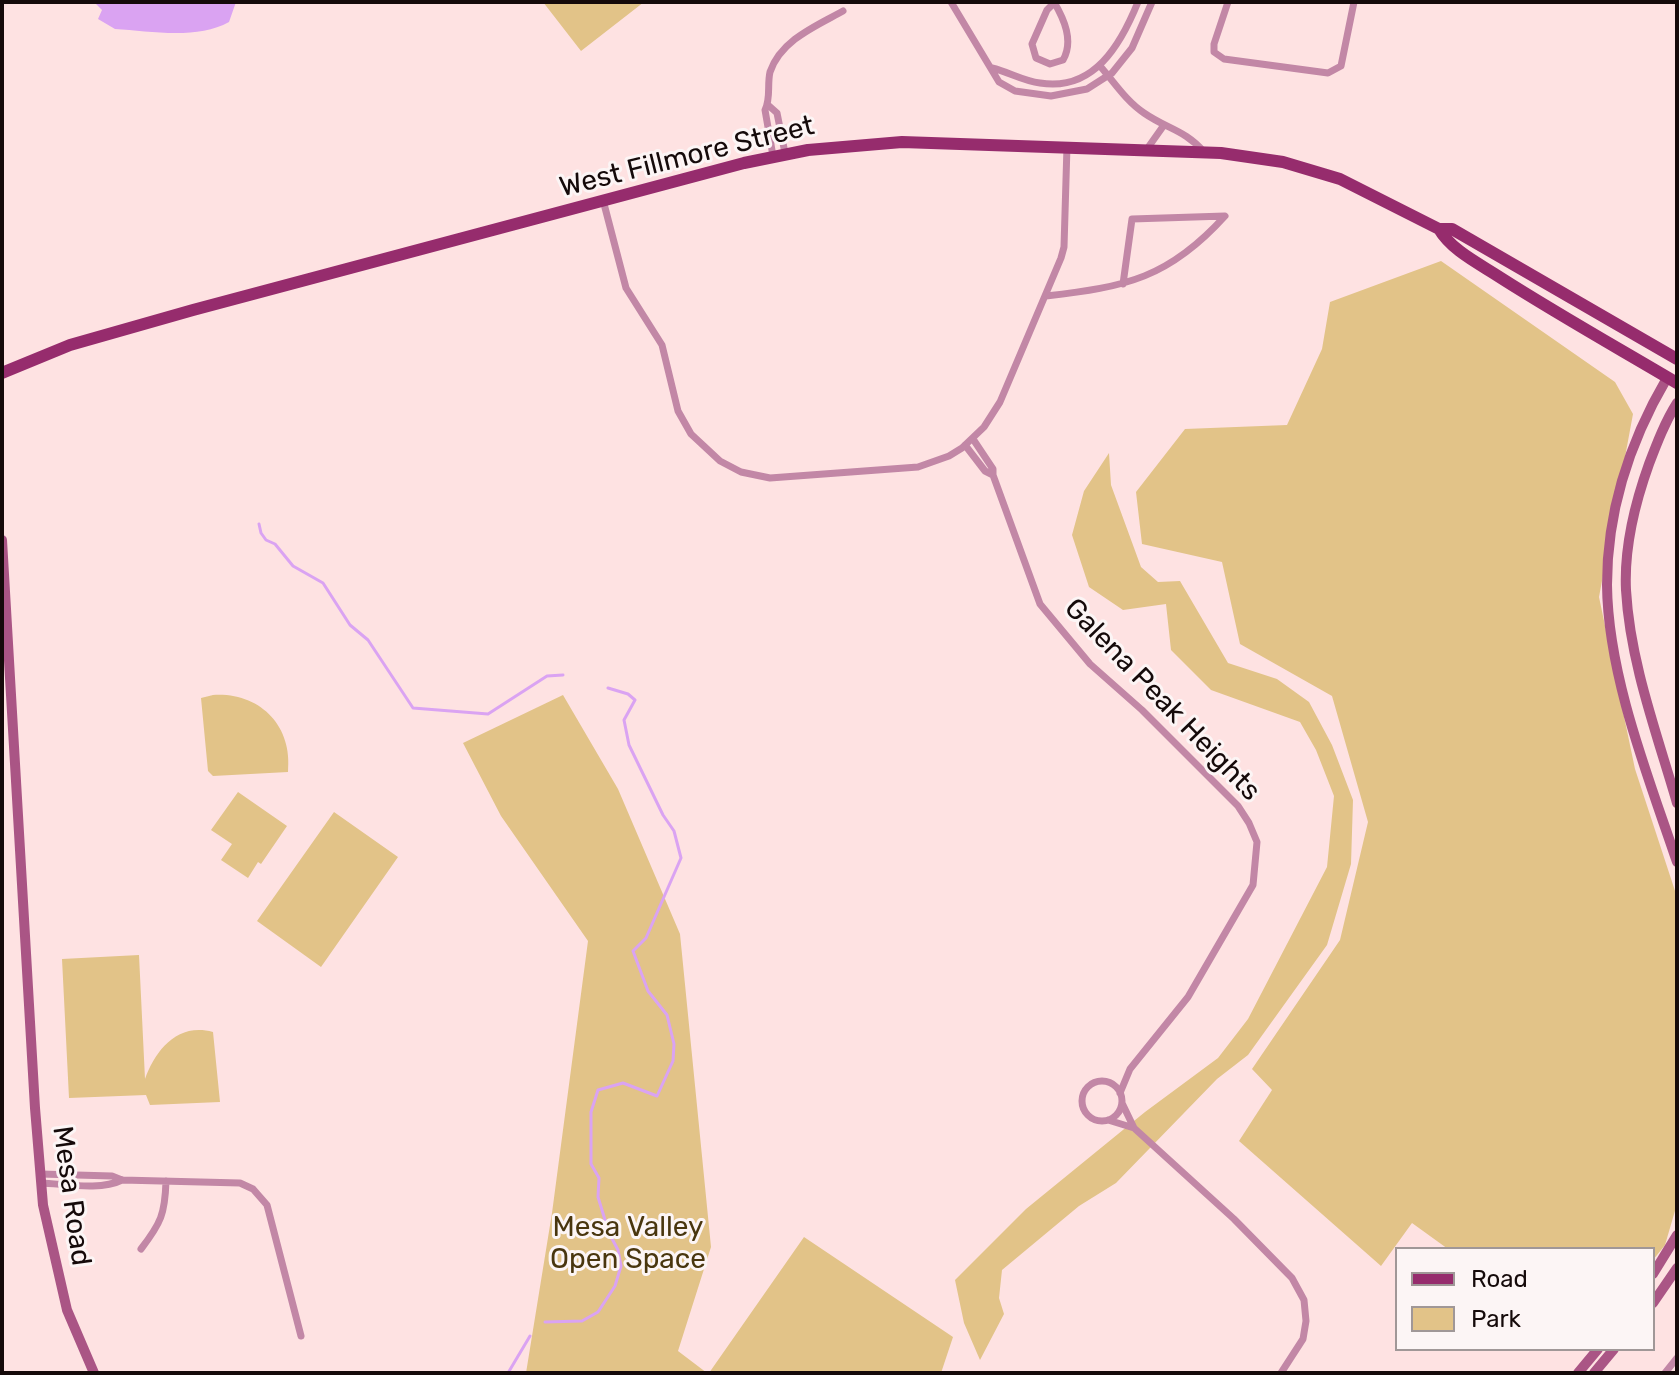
<!DOCTYPE html>
<style>
body{margin:0}
#map{position:relative;width:1679px;height:1375px;overflow:hidden;background:#fee2e2;font-family:Rubik,sans-serif}
canvas{display:block}
.frame{position:absolute;inset:0;border:4px solid #150a0a;pointer-events:none}
.legend{position:absolute;left:1395px;top:1247px;width:260px;height:104px;box-sizing:border-box;background:#fcf5f5;border:2px solid #a09797;margin:0;padding:10px 14px;list-style:none;font-size:24px;color:#150a0a}
.legend li{display:flex;align-items:center;gap:16px;height:40px}
.legend b{width:40px;border:2px solid #a09797}
</style>
<div id="map">
<canvas width="1679" height="1375"></canvas>
<div class="frame"></div>
<ul class="legend">
<li><b style="height:10px;background:#962c6d"></b>Road</li>
<li><b style="height:22px;background:#e2c388"></b>Park</li>
</ul>
</div>
<script>
const context = document.querySelector('canvas').getContext('2d');
context.lineJoin = 'round';
function fill(path, color) { context.fillStyle = color; context.fill(path, 'evenodd'); }
function strokePath(path, color, width, dash) { context.strokeStyle = color; context.lineWidth = width; context.lineCap = dash ? 'butt' : 'round'; context.setLineDash(dash || []); context.stroke(path); }
function drawText(font, color, halo, rows, align = 'center') {
  context.font = font + ' Rubik,sans-serif'; context.lineWidth = 6; context.setLineDash([]); context.textBaseline = 'middle'; context.strokeStyle = halo; context.fillStyle = color; for (const [text, x, y, turn = 0] of rows) {
    context.save(); context.translate(x, y); context.rotate((+turn || 0) * Math.PI / 180); context.textAlign = isNaN(turn) ? turn : align; if (halo) context.strokeText(text, 0, 0); context.fillText(text, 0, 0); context.restore();
  }
}
const green = new Path2D(`
 M543 2H644L581 51Z
 M1441 261 1615 382 1633 414 1599 597 1635 769 1677 897V1204L1665 1245 1653 1260V1249H1448L1412 1223 1381 1266 1239 1141 1272 1090 1252 1069 1340 940 1368 822 1332 696 1240 644 1222 562 1142 544 1136 492 1185 429 1287 425 1322 349 1330 302Z
 M1109 453 1111 485 1141 567 1158 582 1180 581 1228 663 1277 679 1309 702 1332 745 1353 800 1351 864 1327 945 1248 1055 1217 1079 1116 1183 1079 1206 1002 1270 999 1298 1004 1314 980 1360 964 1323 955 1280 1026 1209 1145 1112 1218 1058 1248 1019 1327 867 1334 796 1316 750 1300 722 1211 690 1171 650 1166 604 1123 610 1089 587 1072 535 1084 491Z
 M213 695C259 692 293 725 288 772L213 776 208 771 201 698Z
 M563 695 618 789 680 934 711 1247 678 1351 707 1373H526L552 1213 588 941 501 816 463 743Z
 M238 792 287 826 261 864 258 862 248 878 221 860 232 844 211 830Z
 M334 812 398 857 321 967 257 921Z
 M139 955 145 1079C155 1051 177 1022 213 1032L220 1102 150 1105 146 1095 69 1098 62 959Z
 M804 1237 953 1337 941 1373H709Z`);
const water = new Path2D(`
 M94 2H236L229 22C197 40 150 31 115 29L98 19 102 10Z`);
const stream = new Path2D(`
 M259 524 261 533 266 540 275 544 293 566 323 583 350 625 368 640 413 708 488 714 547 676 563 675
 M545 1322 582 1321 598 1312 615 1286 621 1266 618 1250 609 1233 598 1197 599 1178 591 1164V1112L598 1090 623 1083 657 1096 673 1061 674 1044 667 1015 648 991 633 951 646 938 681 858 674 831 663 815 629 745 624 720 635 700 628 694 608 688
 M508 1373 530 1336`);
const street = new Path2D(`
 M951 2 999 82 1015 91 1051 96 1087 89 1112 73 1132 48 1152 2
 M1054 2C1064 19 1074 41 1063 60L1050 64 1036 58 1032 44 1047 10 1054 3
 M1228 2 1214 44V52L1224 59 1328 73 1341 66 1354 2
 M1100 66C1114 82 1126 101 1144 113 1167 129 1185 130 1204 152
 M992 68C1009 72 1023 81 1040 83 1094 92 1121 44 1138 2
 M768 105 777 113 785 153
 M1147 149 1164 125
 M773 156 765 110C771 98 767 85 770 72 781 40 816 26 843 11
 M603 200 626 288 662 345 678 411 691 434 720 461 741 472 770 478 918 467 949 456 962 448 984 427 1000 402 1061 258 1064 247 1067 146
 M1046 296C1126 287 1169 278 1225 216L1132 219 1123 284
 M973 439 993 469V475L1040 604 1090 664 1142 710 1238 806 1249 823 1257 842 1253 885 1188 997 1130 1069 1120 1093
 M965 445 985 471 993 475
 M1082 1101a20 20 0 1 1 40 0a20 20 0 1 1-40 0Z
 M1122 1103 1134 1128 1234 1219 1292 1278 1304 1300 1306 1321 1303 1339 1281 1373
 M1108 1120 1134 1128
 M40 1174 112 1176 122 1180 240 1183 253 1189 267 1205 301 1336
 M41 1183C66 1184 100 1191 122 1180
 M141 1249C161 1223 165 1214 166 1181
 M1665 1373 1677 1358`);
const secondary = new Path2D(`
 M1667 378C1630 441 1607 510 1607 585 1608 676 1648 776 1677 862
 M1677 403C1665 422 1657 443 1649 464 1635 503 1624 548 1626 590 1630 662 1657 734 1677 803
 M2 540 35 1108 43 1205 67 1310 94 1373
 M1653 1274 1677 1235
 M1653 1303 1677 1268
 M1578 1373 1598 1349
 M1594 1373 1614 1349`);
const primary = new Path2D(`
 M1439 229C1452 251 1480 264 1501 278 1559 315 1618 348 1677 383
 M2 373 70 345 193 310 744 163 808 150 902 142 1221 153 1283 162 1340 179 1439 229H1452L1677 359`);
const streetNames = [
 ["West Fillmore Street",687,157,-14],
 ["Galena Peak Heights",1162,700,46],
 ["Mesa Road",71,1196,82]
];
const parkNames = [
 ["Mesa Valley",628,1228],
 ["Open Space",628,1260]
];
fill(green, '#e2c388');
fill(water, '#daa3f2');
strokePath(stream, '#daa3f2', 3);
strokePath(street, '#c287a6', 7);
strokePath(secondary, '#aa5585', 10);
strokePath(primary, '#962c6d', 12);
drawText('28px', '#150a0a', '#fcf5f5', streetNames);
drawText('28px', '#49360e', '#fcf5f5', parkNames);
</script>
